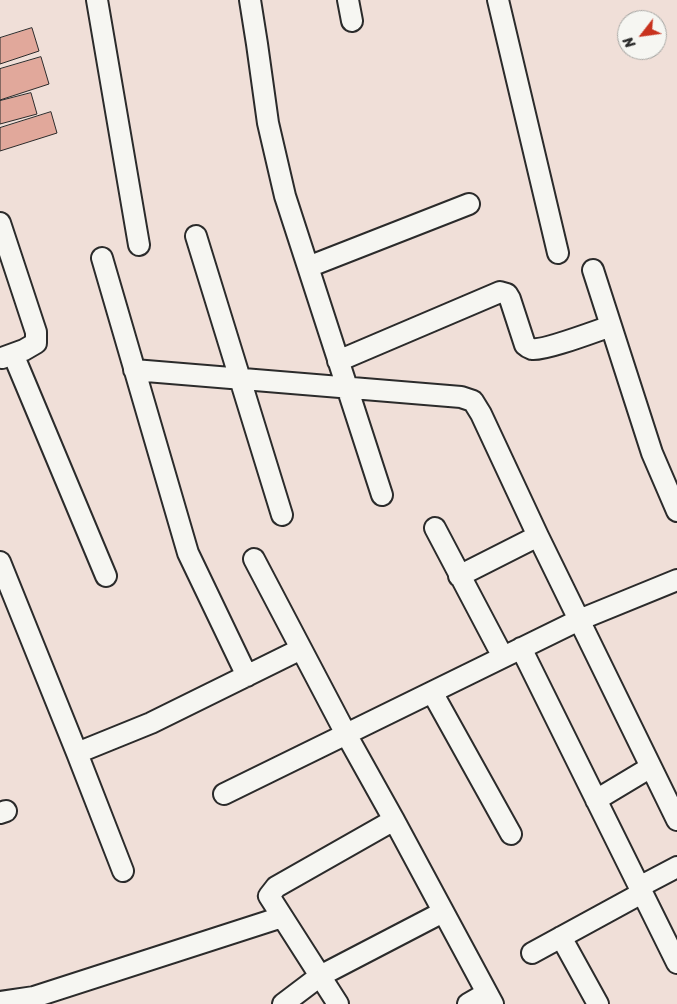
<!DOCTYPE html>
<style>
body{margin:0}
#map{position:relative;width:677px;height:1004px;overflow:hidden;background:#f0dfd8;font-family:Sriracha,sans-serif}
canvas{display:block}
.north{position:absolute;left:617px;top:10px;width:50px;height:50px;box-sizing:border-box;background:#f6f6f2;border:1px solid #a5a5a2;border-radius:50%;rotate:240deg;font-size:14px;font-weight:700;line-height:20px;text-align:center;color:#2b2b2b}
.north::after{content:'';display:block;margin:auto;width:18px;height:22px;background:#c8321e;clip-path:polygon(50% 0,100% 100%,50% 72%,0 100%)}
</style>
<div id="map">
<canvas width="677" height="1004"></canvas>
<div class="north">N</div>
</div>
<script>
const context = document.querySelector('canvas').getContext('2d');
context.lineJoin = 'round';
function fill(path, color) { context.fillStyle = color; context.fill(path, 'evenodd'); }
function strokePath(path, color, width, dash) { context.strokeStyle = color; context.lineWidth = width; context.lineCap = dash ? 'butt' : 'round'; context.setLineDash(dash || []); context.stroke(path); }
const building = new Path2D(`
 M32 28 39 51 0 64V38Z
 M41 57 49 84 0 100V69Z
 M31 93 37 114 0 124V101Z
 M51 112 57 133 0 151V128Z`);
const street = new Path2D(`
 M97 0 139 245
 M250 0 257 44 268 123 285 196 382 495
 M348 0 352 21
 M498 0 558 253
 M0 223 36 332V343L24 350 2 358
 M196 236 282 515
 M102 258 188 553 247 676
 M308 267 469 204
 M593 270 652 453 677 511
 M13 354 106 576
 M338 361 500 292 507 294 510 299 525 345C527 347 529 348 532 349 544 351 596 331 611 326
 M134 370 461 397 473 401 481 414 538 536 677 820
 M435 528 503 657
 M254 559 346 734 394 820 493 1004
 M0 562 77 753 123 871
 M459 576 538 536
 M521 648 677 963
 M432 692 511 834
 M77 753 151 723 301 649
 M224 794 579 620 677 580
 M596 800 651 767
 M0 813 6 811
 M639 887 677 867
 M561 937 598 1004
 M532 953 642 893
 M0 1002 34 997 282 917
 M283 1004 320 976 443 912
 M338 1004 269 896 276 887 394 820
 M468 1004 487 993`);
fill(building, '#e1a89b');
strokePath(building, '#2b2b2b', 1);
strokePath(street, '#2b2b2b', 24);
strokePath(street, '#f6f6f2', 20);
</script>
